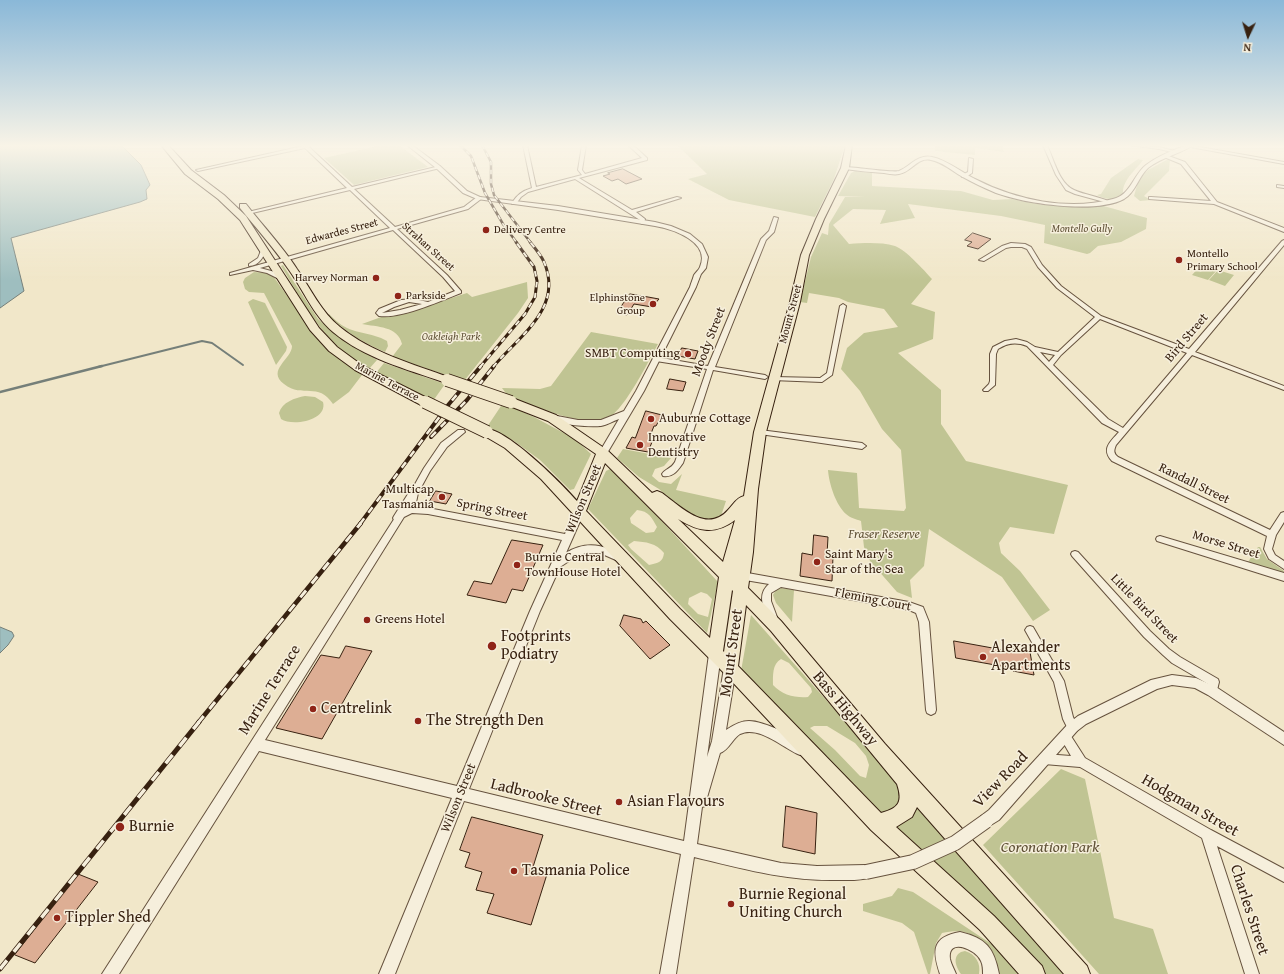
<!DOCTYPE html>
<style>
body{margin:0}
#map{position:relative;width:1284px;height:974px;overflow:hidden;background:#f1e7c9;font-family:"Gentium Book Plus",serif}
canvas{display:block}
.north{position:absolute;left:1228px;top:16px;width:40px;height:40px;-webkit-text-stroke:3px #f6efdc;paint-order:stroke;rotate:184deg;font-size:11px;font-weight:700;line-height:16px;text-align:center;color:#372110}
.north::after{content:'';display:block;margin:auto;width:14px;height:18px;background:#372110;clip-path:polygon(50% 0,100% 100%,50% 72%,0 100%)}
</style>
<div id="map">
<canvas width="1284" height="974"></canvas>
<div class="north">N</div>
</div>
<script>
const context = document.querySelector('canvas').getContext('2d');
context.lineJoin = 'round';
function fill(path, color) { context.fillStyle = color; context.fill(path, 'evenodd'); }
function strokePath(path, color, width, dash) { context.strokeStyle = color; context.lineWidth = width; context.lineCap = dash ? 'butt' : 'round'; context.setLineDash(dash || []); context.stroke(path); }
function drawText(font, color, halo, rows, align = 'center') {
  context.font = font + ' "Gentium Book Plus",serif'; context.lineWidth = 3; context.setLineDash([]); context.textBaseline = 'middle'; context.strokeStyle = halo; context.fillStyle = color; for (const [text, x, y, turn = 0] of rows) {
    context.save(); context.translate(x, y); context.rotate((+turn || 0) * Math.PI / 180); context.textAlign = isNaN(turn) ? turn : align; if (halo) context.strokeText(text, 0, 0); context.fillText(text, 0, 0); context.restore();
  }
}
const green = new Path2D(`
 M382 145H399L428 167 354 185 324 158Z
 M677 145H845L834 179 815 217 729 200 688 179 707 174Z
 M935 145H1002L1004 152 975 148V155L935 151Z
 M1170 158 1173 160H1170L1169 171 1144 196 1151 200 1140 201 1134 196 1139 178 1148 170Z
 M1138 159 1143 160C1136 170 1122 180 1123 194 1115 201 1106 200 1097 195L1101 194 1111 178Z
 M855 171 872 173V186L961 191 993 200 1012 199 1043 205H1100L1147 218 1146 229 1121 242 1098 246 1090 253 1087 254 1044 243 1045 225 1001 216 908 204 915 218 880 224 886 210 853 209 833 225 849 244C864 243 881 242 895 246 906 250 924 270 932 279L911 304 935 312 933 339 898 353 941 390V424L966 461 1068 485 1054 534 1010 527 999 543 1001 553 1020 571 1050 610 1033 621 1002 577 929 529 924 566 910 580 912 598 897 592 870 561 864 547 861 521C856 519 850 518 846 514 836 505 829 484 828 470L857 473 859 508 904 511 906 508 901 450 882 429 860 391 841 369 847 348 864 333 898 327 884 309 848 302 839 298 809 293 807 303 800 302 811 257 822 233 828 235 829 224 845 197H865L838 196 851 173Z
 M283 265 318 319 332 331 377 360 369 369C326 348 305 305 281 266Z
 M1201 265 1217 270 1208 280 1192 275Z
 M1218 270 1234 275 1225 286 1209 280Z
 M254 272 267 273 273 276 322 344 341 360 362 375 349 392 333 404C318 381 303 399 284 384 266 370 292 359 292 346L264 293 249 292 245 289 243 282 245 278Z
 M527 282 528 298 518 313 464 381 392 357 402 344C398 326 377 327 362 324L384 316H396L467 293 472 297Z
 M253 299 265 303 287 347 286 351 276 365 248 302Z
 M329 314C332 317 335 320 339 323 352 334 372 332 387 341L388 346 385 352C363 343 346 332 329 316Z
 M591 332 658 344C649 360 622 416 604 420 578 426 533 405 508 396L502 388 540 389 551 386Z
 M384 363 445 384 433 401 376 373Z
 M305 396 315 397 323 402C328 420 293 427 281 419L279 413C282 402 295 398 305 396Z
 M503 403 534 417 575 439 591 454 574 489 570 490 540 460 514 441 487 427Z
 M623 449 671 458 664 466 655 469 652 476 659 482 671 484 682 474 676 490 726 501 721 516 711 522 691 518 659 489 639 477 617 458Z
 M610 469 614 470 623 479 718 582 707 633 588 509 606 471ZM637 510C649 511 652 518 657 527L654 532 646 533 631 523 630 518ZM634 541C646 542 656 543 664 553 663 562 658 563 649 565L631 549 628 545ZM701 592 707 594 712 599 708 617 698 614 688 604 689 598Z
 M1258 547H1260L1267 559 1284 571V574L1254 565 1248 562Z
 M781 588 794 590 792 622 776 603 773 595 776 590Z
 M751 615 903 787 898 810 883 815 741 671ZM781 659 789 663 811 688 812 692 808 697C795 698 782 695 773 685 773 676 772 664 781 659ZM814 726H827L855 743 866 756 869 765 866 778 860 776 835 750 810 728Z
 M1061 769 1085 779 1114 918 1153 929 1168 974H1099L983 845Z
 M915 799 1068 974H1044L894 826Z
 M898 888 913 892 999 949 1020 974H996C982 946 979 925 942 933L936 943 930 974H928L914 932 902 923 863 911V904L892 896Z
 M965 951C976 954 981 964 979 974H961C956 967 952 957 961 952Z`);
const water = new Path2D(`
 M0 145H121L141 165 150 185 146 190 147 199 140 202 11 238 24 291 0 308Z
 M0 627 12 632 14 636 8 645 0 653Z`);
const streamFar1 = new Path2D(`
 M98 367 202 341 212 343 243 365`);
const stream = new Path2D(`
 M0 392 102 366`);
const building = new Path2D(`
 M623 169 642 179 626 184 618 179 612 181 603 176 610 174 608 173Z
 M973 233 991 239 978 249 967 246 972 242 965 240Z
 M630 294 648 297 659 299 652 307 634 304 627 315 617 313Z
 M682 348 698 351 695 359 678 356Z
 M670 379 686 382 683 391 667 389Z
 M646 411 662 415 656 426H654L648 441 652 442 648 452 626 448 632 437 635 438Z
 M436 491 452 494 446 504 430 501Z
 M814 535 828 537 827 555 833 556 832 581 800 576 802 553 812 555Z
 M512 540 543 545 523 591 512 589 506 603 467 595 474 581 491 584Z
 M624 615 641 619 643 623 646 621 670 645 650 659 620 626Z
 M954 641 1009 651 1008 648 1030 652 1034 675 1013 671 1012 668 956 658Z
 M346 646 372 651 322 739 276 728 321 655 339 658Z
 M786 806 817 813 815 854 783 847Z
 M472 817 543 835 533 867 548 871 531 925 487 913 494 894 476 890 482 872 465 867 470 853 460 850Z
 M78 874 98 882 35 963 15 955Z`);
const minor = new Path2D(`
 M302 145H310V147H309L352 187 440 166V168L354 189 395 227 464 207 477 197H481V199L468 209 397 229 447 275 461 291V293C440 301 401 319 379 316L376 313 379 309 401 300 414 299 428 302 455 291 443 277 393 230 260 268 275 272 285 278V280H281L267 273 253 270 230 275V273L390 228 350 190 248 214V212L347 188 305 148 198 171 196 170 303 146ZM409 302 422 304 400 310 382 313 394 307Z
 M523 145H527L536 187 582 175 578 170 582 145H586L582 170 585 174 642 158 628 145H633L647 158V160L579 178 632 210 677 197 681 198 636 212 645 219 644 223 642 224 639 222 640 220 575 179 528 192 521 197 516 204H512V203C517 195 522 191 532 188Z
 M1043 145H1047C1054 160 1059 183 1074 190 1085 195 1097 196 1108 201V203L1075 194 1066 190 1056 175Z
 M1129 145 1159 147 1178 152 1176 153 1159 149Z
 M1189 145 1284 162V164L1190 147Z
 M1166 155 1185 162 1217 202 1284 228V232L1214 204 1149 199V197H1151L1211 201 1181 164 1164 157V156Z
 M969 158 973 159 972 173 966 177H962V175L968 172Z
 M1277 185 1284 186V188L1277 187Z
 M774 217 778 218 774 232 766 240 715 367 765 375 768 377 765 379 713 370 683 463C678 470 673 478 663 476L662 474C665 469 671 469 675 462L707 369 656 361 653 359 656 357 708 366 761 239 769 231Z
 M1284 240V245L1195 352 1284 386V390L1192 355 1116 445C1114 450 1113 453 1118 457L1270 530 1281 513 1284 512V522L1276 535 1272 549 1275 555 1284 561V569L1269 559 1264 549 1267 536 1112 461C1101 449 1110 442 1119 432L1102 423 1027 346C1016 342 1008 343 998 349L996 354 995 385 988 391H984L983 390 989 384 990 381V354L993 347 1005 341 1016 339 1027 342 1035 347 1058 352 1095 317 1057 288 1038 267 1027 249 1022 247H1011L1006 248 984 261 979 260 1002 246 1011 243 1025 244 1031 247 1042 265 1061 286 1101 316 1189 349 1282 241ZM1100 319 1187 353 1123 428 1108 419 1053 365 1061 355ZM1040 352 1055 355 1049 362Z
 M262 248 267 249C263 257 259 266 249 266V264L258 258Z
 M843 304 846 306 832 375 822 382 772 380 771 379 774 377 820 378 827 373 840 306Z
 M458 430H464L465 432 447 447 430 471 418 493 414 512H408L407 509 400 520H394L393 518 394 516 408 494 410 493 424 468 441 443Z
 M757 430H760L862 443 866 446 862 449 760 434 756 432Z
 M1160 536 1284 573V581L1157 541 1156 539 1157 537Z
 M1075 551 1078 552 1150 631 1169 649 1180 657 1218 679 1219 682 1216 694 1212 696 1208 694 1207 691 1208 684 1172 663 1163 655 1144 637 1072 556 1071 554 1072 552Z
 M742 572 909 602 923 607 929 622 936 710 935 713 931 715 927 713 926 710 919 622 916 613 909 610 781 587 771 593V601L777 617 775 620 772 621 769 620C763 608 757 594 769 584L739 579 737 576 739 573Z
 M1030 626 1033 627 1064 681 1073 717 1078 727 1077 731 1073 732 1069 731 1063 719 1054 682 1025 630 1027 627Z
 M1065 732 1069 733 1085 758 1211 830 1284 869V882L1217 846 1259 974H1245L1202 838 1080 767 1044 764 1040 763 1038 759 1040 755 1044 754 1071 756 1060 737 1061 733Z`);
const tertiary = new Path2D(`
 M407 145H412L440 166 467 191 480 197 558 206 655 222 671 226 690 234 702 244 708 257 706 268 701 274 696 287 644 391 606 455 603 456 599 453 619 419C613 421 607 425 601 426 590 427 555 425 548 418L552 415 578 420H601L624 411 636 391 690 287C691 283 693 279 694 275 696 272 699 270 700 267 711 242 673 229 655 226L558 210 477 199 463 193 436 168Z
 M1187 145H1194C1180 154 1162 157 1148 168 1138 177 1136 192 1124 199 1096 214 1026 204 996 193 984 188 972 182 961 176 951 170 942 162 931 160 917 157 912 172 899 174 895 175 889 174 884 173 871 172 858 171 845 169L843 168 845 167C855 167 893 173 899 171 911 166 917 154 932 157 947 160 961 172 975 179 1016 200 1068 211 1113 199 1131 195 1133 175 1146 165 1158 156 1173 150 1187 145Z
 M411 507 428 508 565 534 575 510 577 508H583L585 510 566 553C580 544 594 543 610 549 614 550 620 552 623 557L621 560 618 561 600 553H586L575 557 560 567 540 611 469 789 684 841 709 654 711 651 715 649 719 651 721 654 707 757 712 741 724 668 726 664 730 663 734 664 736 668 726 730C732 726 740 721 749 721 762 721 801 737 806 749L804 753 800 755C783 748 759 725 740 734 732 739 729 750 720 753L706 801 705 806 702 807 697 844 781 863 817 866 866 865 871 867 873 872 871 877C861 881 848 880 837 880 786 881 744 869 694 857L676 974H660L681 854 464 801 395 974H379L452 798 259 751 119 974H102L398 513ZM412 513 428 514 562 540 530 611 457 786 265 740 404 517Z
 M1172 675 1196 678 1216 687 1284 732V745L1208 695 1195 688 1172 685 1157 689 1086 724 1077 731 999 820 986 828 981 826 979 821 981 816 989 810 1069 723 1078 716 1151 680Z
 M960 932C986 938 994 948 999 974H983C983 970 983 965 981 961 976 949 947 937 950 959 951 964 954 969 956 974H940C932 950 932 937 960 932Z`);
const trunk = new Path2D(`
 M161 145H168L191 170 224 195 246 216 319 328 337 347 363 366 429 399 431 402 429 405H421L355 370 329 351 310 330 240 220 218 199 185 174Z
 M846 145H852L849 168 824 219 809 255 800 302 766 432 758 489 753 552 748 588 781 621 885 744 1087 966 1090 974H1064L917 807 912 817 896 827 994 916 1042 966 1045 974H1019L980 930 871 830 724 673 670 619 541 479 505 448 483 435 481 432 483 429C503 424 563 485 577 501L596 454 548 421 507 405 505 402 507 399H515L556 415 607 450 652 493 657 491 662 493C681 507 707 534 728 510 733 505 736 498 744 496L754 432 790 302 801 255 816 219 841 168ZM605 463 719 577 710 638 680 609 586 511ZM678 519C699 532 715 535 735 520L723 562ZM732 590 733 591 724 652 723 651ZM746 605 771 631 897 784C903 802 899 808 881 813L738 666Z
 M240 204H246C263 226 282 246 297 269 311 289 321 312 340 327 372 353 413 364 451 378L453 380 451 382H443C406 369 364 358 333 332 313 315 304 291 289 270 274 248 256 228 240 208Z`);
const railFar4 = new Path2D(`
 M460 145 471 156 485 193 503 224 517 243
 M482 145 491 162V184L494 195 531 243`);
const railFar3 = new Path2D(`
 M480 367 525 314 535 297 537 281 534 267 516 242
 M493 367C519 336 564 308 544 262 541 255 535 248 530 242`);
const railFar2 = new Path2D(`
 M431 437 467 400 494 366
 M360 524 449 404 481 366`);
const railFar1 = new Path2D(`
 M198 723 361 523`);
const rail = new Path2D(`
 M0 969 199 722`);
const tertiaryBridge = new Path2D(`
 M866 872 913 862 955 843 986 821`);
const trunkBridge = new Path2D(`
 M447 380 511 402
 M425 402 487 432`);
const markers = [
 [486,230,4,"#8f2418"],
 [1179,260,4,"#8f2418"],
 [376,278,4,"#8f2418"],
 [398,296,4,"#8f2418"],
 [653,304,4,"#8f2418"],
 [688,354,4,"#8f2418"],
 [651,419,4,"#8f2418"],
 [640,445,4,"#8f2418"],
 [442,497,4,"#8f2418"],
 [817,562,4,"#8f2418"],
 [517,565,4,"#8f2418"],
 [367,620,4,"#8f2418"],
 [492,646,5,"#8f2418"],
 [983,657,4,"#8f2418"],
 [313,709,4,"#8f2418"],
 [418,721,4,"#8f2418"],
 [619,802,4,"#8f2418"],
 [120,827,5,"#8f2418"],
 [514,871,4,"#8f2418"],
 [731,904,4,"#8f2418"],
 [57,918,4,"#8f2418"]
];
const farParknames = [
 ["Montello Gully",1082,229],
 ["Oakleigh Park",451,337]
];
const farPoinames = [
 ["Delivery Centre",494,230],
 ["Montello",1187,254],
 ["Primary School",1187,267],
 ["Harvey Norman",368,278,"right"],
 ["Parkside",406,296],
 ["Elphinstone",645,298,"right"],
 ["Group",645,311,"right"]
];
const farStreetnames = [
 ["Edwardes Street",342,232,-15],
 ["Strahan Street",428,247,42],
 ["Mount Street",791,314,-75],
 ["Marine Terrace",387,382,28]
];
const streetNames = [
 ["Bird Street",1187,338,-50],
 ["Moody Street",709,342,-69],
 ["Randall Street",1194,484,26],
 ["Wilson Street",584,499,-67],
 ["Spring Street",492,510,11],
 ["Morse Street",1226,545,17],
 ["Fleming Court",873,600,11],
 ["Little Bird Street",1144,609,46],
 ["Wilson Street",459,798,-68]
];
const poiNames = [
 ["SMBT Computing",680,354,"right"],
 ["Auburne Cottage",659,419],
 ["Innovative",648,438],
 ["Dentistry",648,453],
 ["Multicap",434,490,"right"],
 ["Tasmania",434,505,"right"],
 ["Saint Mary's",825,555],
 ["Star of the Sea",825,570],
 ["Burnie Central",525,558],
 ["TownHouse Hotel",525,573],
 ["Greens Hotel",375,620]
];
const parkNames = [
 ["Fraser Reserve",884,535]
];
const nearPoinames = [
 ["Footprints",501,637],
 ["Podiatry",501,655],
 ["Alexander",991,648],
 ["Apartments",991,666],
 ["Centrelink",321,709],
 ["The Strength Den",426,721],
 ["Asian Flavours",627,802],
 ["Burnie",129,827],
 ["Tasmania Police",522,871],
 ["Burnie Regional",739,895],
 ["Uniting Church",739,913],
 ["Tippler Shed",65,918]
];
const nearStreetnames = [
 ["Mount Street",732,653,-82],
 ["Marine Terrace",270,690,-58],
 ["Bass Highway",845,709,50],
 ["View Road",1001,780,-46],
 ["Ladbrooke Street",546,798,14],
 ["Hodgman Street",1190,806,30],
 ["Charles Street",1249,910,72]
];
const nearParknames = [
 ["Coronation Park",1050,848]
];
fill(green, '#c0c493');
fill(water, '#9ebebf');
strokePath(water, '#757f79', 1);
strokePath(streamFar1, '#757f79', 2);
strokePath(stream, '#757f79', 2.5);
fill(building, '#ddae94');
strokePath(building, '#372110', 1);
strokePath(minor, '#66523e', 2);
strokePath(tertiary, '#66523e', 2);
strokePath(trunk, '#372110', 2);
fill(minor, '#f6efdc');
fill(tertiary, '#f6efdc');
fill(trunk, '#f1e7c9');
strokePath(railFar4, '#372110', 2.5);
strokePath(railFar3, '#372110', 3);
strokePath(railFar2, '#372110', 4);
strokePath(railFar1, '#372110', 4.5);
strokePath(rail, '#372110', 5);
strokePath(railFar4, '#f6efdc', 1.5, [4.5]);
strokePath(railFar3, '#f6efdc', 2, [5.5]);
strokePath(railFar2, '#f6efdc', 2.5, [7]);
strokePath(railFar1, '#f6efdc', 3, [9]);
strokePath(rail, '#f6efdc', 3.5, [11]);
strokePath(tertiaryBridge, '#66523e', 16, []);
strokePath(trunkBridge, '#372110', 14, []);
strokePath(tertiaryBridge, '#f6efdc', 14);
strokePath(trunkBridge, '#f1e7c9', 12);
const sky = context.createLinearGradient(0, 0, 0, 281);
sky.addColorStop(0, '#8ab8d8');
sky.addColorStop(0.52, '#f9f4e7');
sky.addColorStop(1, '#f9f4e700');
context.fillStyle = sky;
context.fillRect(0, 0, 1284, 281);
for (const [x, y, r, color] of markers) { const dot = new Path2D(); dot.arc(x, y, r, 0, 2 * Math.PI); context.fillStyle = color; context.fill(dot); strokePath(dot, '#f6efdc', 1.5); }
drawText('italic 11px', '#605237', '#f6efdc', farParknames);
drawText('11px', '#372110', '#f6efdc', farPoinames, 'left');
drawText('11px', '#372110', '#f6efdc', farStreetnames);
drawText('13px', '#372110', '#f6efdc', streetNames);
drawText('13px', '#372110', '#f6efdc', poiNames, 'left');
drawText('italic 13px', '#605237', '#f6efdc', parkNames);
drawText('16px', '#372110', '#f6efdc', nearPoinames, 'left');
drawText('16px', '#372110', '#f6efdc', nearStreetnames);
drawText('italic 16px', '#605237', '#f6efdc', nearParknames);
</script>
